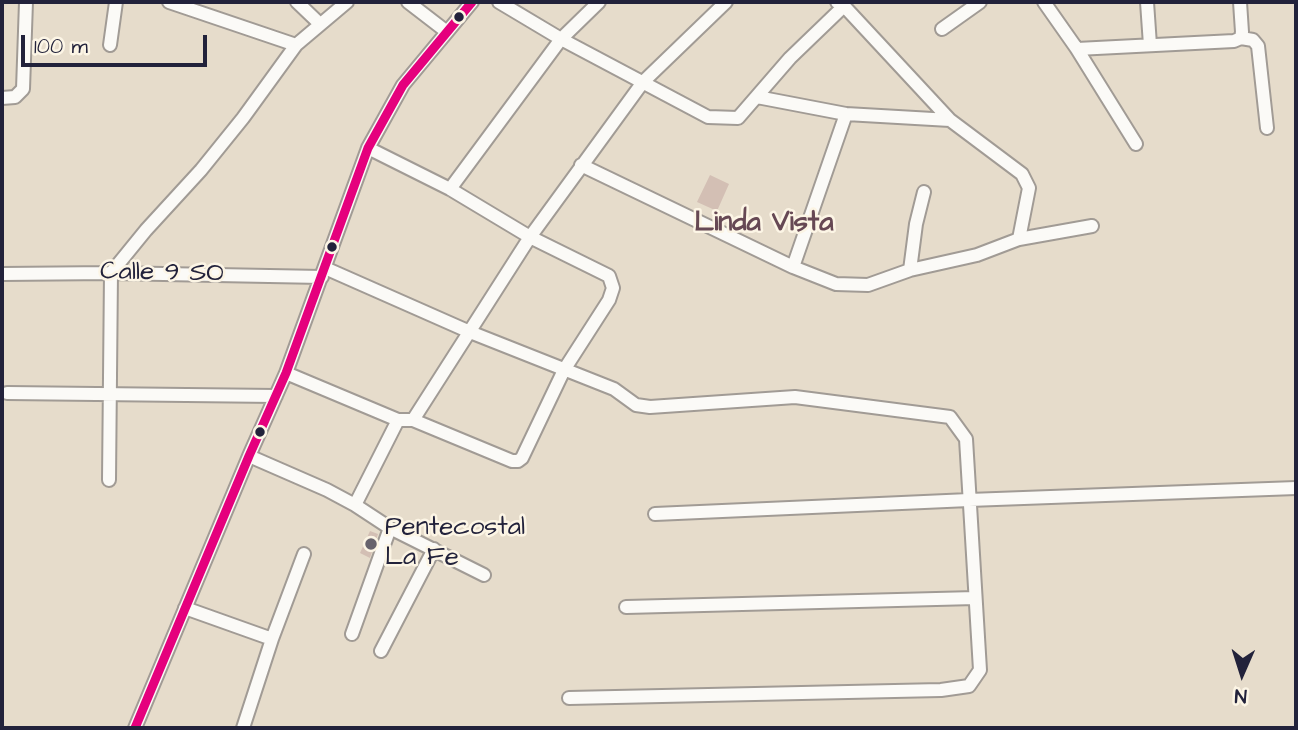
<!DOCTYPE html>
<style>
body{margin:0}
#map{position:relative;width:1298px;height:730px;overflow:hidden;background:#e6dccb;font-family:"Architects Daughter",sans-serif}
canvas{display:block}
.frame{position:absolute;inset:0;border:4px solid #22223b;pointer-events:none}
.north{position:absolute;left:1207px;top:639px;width:70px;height:70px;-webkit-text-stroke:5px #fcf5e5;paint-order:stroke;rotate:183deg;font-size:19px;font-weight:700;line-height:28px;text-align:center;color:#22223b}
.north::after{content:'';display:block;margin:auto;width:24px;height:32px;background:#22223b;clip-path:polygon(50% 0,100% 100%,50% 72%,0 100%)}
.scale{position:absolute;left:21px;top:35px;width:186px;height:32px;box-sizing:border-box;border:4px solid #22223b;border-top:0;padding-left:9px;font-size:21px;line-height:24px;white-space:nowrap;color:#22223b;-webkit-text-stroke:5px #fcf5e5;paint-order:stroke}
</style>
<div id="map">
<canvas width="1298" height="730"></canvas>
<div class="frame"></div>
<div class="north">N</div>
<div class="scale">100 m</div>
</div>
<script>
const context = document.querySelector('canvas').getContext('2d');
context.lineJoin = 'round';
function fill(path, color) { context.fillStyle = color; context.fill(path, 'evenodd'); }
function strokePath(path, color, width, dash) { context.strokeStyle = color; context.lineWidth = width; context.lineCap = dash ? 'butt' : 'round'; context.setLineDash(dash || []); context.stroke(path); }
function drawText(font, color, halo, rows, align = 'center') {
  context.font = font + ' "Architects Daughter",sans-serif'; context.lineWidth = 5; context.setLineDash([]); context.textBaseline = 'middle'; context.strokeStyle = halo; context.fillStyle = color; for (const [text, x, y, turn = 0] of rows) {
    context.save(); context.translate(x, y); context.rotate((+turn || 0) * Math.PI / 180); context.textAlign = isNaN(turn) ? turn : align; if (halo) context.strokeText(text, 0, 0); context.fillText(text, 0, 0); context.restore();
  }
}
const building = new Path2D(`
 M710 175 729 184 717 211 697 202Z
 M370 531 378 534 370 558 360 553Z`);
const street = new Path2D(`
 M169 2 296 45
 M297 2 320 24
 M408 2 447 32
 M499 2 561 39 708 117 738 118 790 58 844 6
 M837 2 844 6 950 120 1022 174 1029 188 1019 239
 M1044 2 1077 49 1136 144
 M1147 2 1150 45
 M942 29 980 2
 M1241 38 1253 40 1258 46 1267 128
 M110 45 116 2
 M1077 49 1234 41 1241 38 1242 32 1240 2
 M757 97 846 114 950 120
 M2 98 15 97 23 89 26 2
 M581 165 793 267 836 284 868 285 910 270 977 255 1019 239 1092 226
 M450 189 561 39 599 2
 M793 267 846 114
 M325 268 470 332 614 389 636 405 650 407 795 397 950 417 966 439 980 670 969 686 941 690 569 698
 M910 270 916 224 924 192
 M2 274 111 273 322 277
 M286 373 398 420H413L512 461H518L522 458 564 370 609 300 613 288 609 276 530 237 450 189 368 148
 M7 393 276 396
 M413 420 530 237 643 82 726 2
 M249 456 327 490 355 505 390 528 484 575
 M109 480 111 273 146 230 201 170 243 118 296 45 347 2
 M355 505 398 420
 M655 514 969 500 1296 488
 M626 607 975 598
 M185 608 272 639
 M352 634 390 528
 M381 651 434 549
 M135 728 249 456 286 373 368 148 403 85 472 2
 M243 728 272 639 304 554`);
const bus1 = new Path2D(`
 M135 728 249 456 286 373 368 148 403 85 472 2`);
const markers = [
 [459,17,6,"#22223b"],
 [332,247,6,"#22223b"],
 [260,432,6,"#22223b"],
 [371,544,7,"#67636d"]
];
const streetNames = [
 ["Calle 9 SO",162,274,1]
];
const poiNames = [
 ["Pentecostal",385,529],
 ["La Fe",385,559]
];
const neighbourhoodNames = [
 ["Linda Vista",764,224]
];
fill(building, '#d3bfb4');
strokePath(street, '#a19b95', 16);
strokePath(street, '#fbfaf7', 12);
strokePath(bus1, '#e5007d', 9);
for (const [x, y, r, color] of markers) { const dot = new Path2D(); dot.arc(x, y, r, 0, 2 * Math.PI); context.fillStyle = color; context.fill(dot); strokePath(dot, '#fcf5e5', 2.5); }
drawText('26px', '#22223b', '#fcf5e5', streetNames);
drawText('26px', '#22223b', '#fcf5e5', poiNames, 'left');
drawText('bold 28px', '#664854', '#fcf5e5', neighbourhoodNames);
</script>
